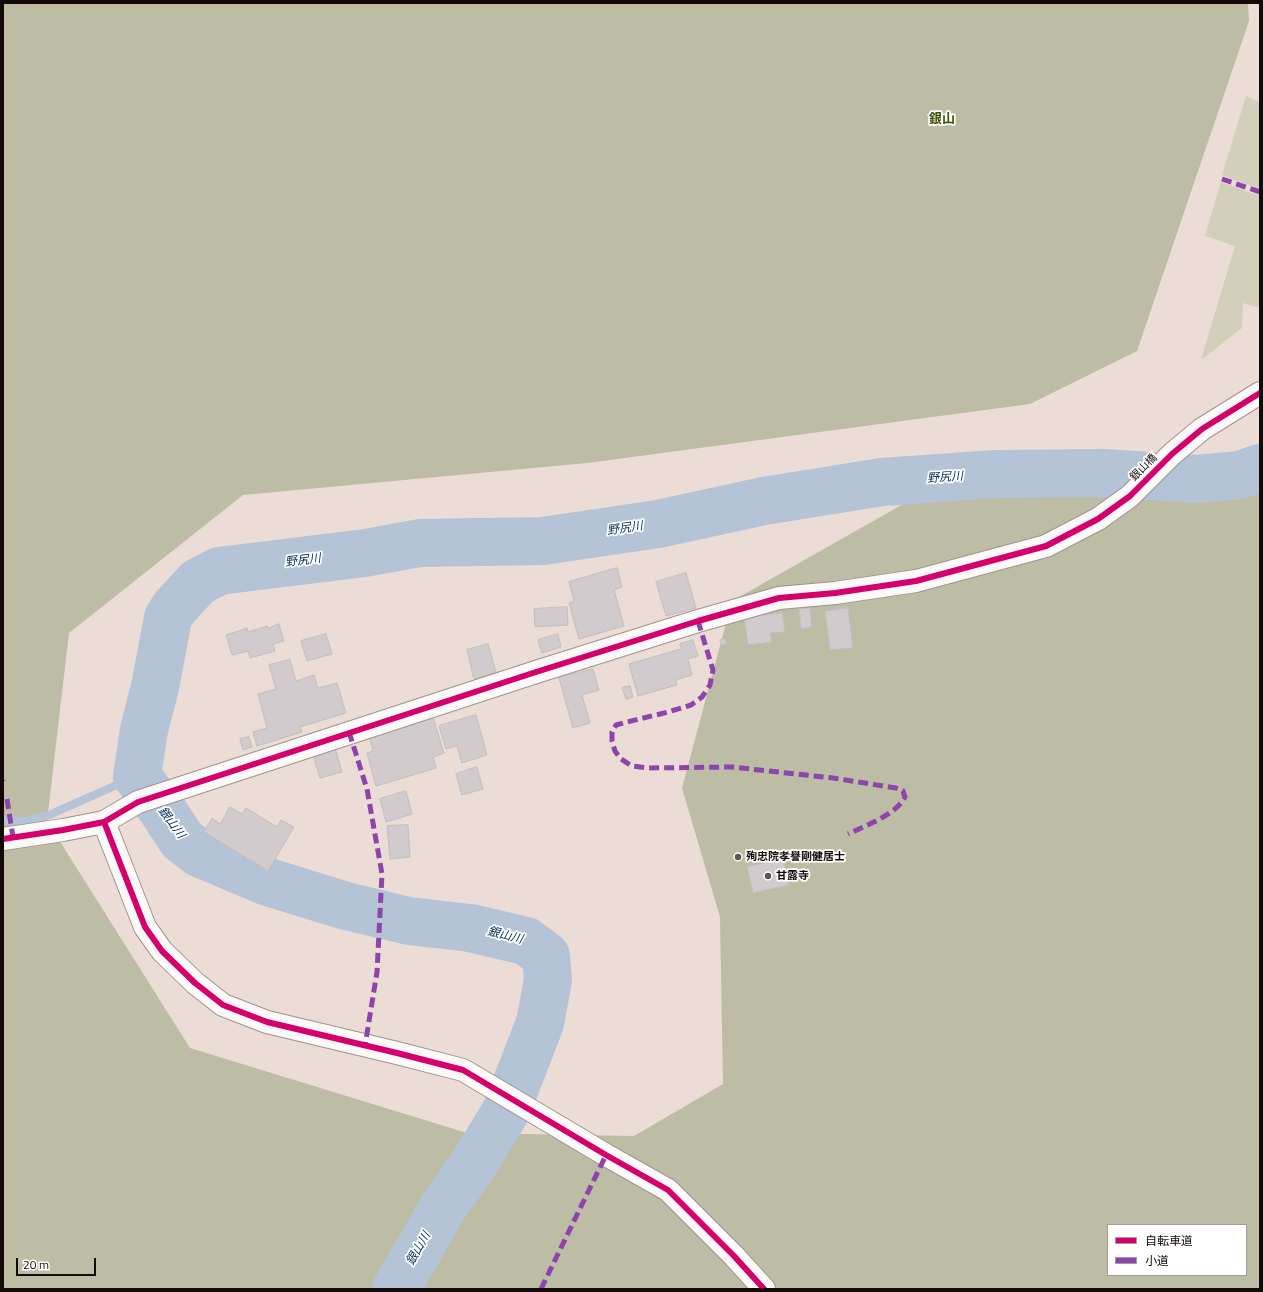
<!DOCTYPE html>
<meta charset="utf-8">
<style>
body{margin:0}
#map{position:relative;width:1263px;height:1292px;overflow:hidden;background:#ebdcd5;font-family:"Titillium Web","Noto Sans JP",sans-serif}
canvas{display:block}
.frame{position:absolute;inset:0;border:4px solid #130a07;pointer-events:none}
.legend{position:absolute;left:1107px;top:1224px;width:140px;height:52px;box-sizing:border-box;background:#fff;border:1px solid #a19d9c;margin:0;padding:5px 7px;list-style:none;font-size:12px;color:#130a07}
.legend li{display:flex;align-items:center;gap:8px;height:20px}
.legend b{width:20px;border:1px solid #a19d9c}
.scale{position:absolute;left:16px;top:1258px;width:80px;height:18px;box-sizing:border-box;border:2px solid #130a07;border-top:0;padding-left:5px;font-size:12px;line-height:14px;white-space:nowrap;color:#130a07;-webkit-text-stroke:3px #fff;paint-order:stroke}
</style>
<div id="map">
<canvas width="1263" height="1292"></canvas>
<div class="frame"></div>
<ul class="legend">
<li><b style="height:5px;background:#d6006c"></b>自転車道</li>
<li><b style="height:5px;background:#8e44ad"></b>小道</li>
</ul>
<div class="scale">20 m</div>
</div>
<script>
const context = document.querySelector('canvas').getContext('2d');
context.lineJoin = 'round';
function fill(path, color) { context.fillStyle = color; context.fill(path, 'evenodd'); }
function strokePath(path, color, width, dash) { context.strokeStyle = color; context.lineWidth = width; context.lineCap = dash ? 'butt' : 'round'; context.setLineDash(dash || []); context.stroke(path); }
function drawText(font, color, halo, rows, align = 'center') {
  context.font = font + ' "Titillium Web","Noto Sans JP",sans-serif'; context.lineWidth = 3.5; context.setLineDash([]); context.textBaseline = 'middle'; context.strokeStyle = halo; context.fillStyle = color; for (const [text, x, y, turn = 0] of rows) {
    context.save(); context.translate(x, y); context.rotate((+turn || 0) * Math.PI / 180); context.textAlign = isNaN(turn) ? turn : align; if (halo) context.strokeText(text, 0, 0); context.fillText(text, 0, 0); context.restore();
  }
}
const green = new Path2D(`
 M1246 96 1260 102V189L1222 175Z
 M1221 182 1260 196V308L1243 303 1242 328 1201 360 1235 246 1205 236Z`);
const forest = new Path2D(`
 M3 3H1248L1249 21 1137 351 1030 404 587 463 243 495 69 633 47 821 190 1048 467 1133 634 1136 723 1084 720 917 682 788 732 601 928 490 1247 451 1260 446V1289H3ZM1108 1225H1246V1275H1108Z`);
const stream = new Path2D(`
 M3 820 23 821 49 815 137 776`);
const river = new Path2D(`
 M396 1289 444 1206 473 1165 506 1111 540 1023 548 980 546 956 526 941 470 928 409 921 346 906 268 882 199 853 182 840 161 808 137 776 144 730 155 687 168 618 174 608 198 582 219 571 365 553 420 543 543 541 658 524 764 501 882 482 996 474 1103 473 1197 479 1240 475 1260 468`);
const building = new Path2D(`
 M617 568 622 587 614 590 624 626 579 639 569 603 574 601 569 582Z
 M686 573 696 608 666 616 656 582Z
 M567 607 568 625 535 627 534 609Z
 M810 608 812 627 801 629 799 609Z
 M848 608 853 648 830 650 825 611Z
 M782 613 785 632 770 633 772 642 748 645 744 618Z
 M279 624 284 641 273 644 275 651 250 658 248 651 232 655 226 635 247 628 248 632 267 626 268 628Z
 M326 634 332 654 307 661 301 641Z
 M558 634 561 647 542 653 538 640Z
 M725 639 727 644 722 645 720 640Z
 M693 640 698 656 688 659 692 675 676 680 677 685 638 696 629 664 681 649 680 644Z
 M488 644 496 672 474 679 467 650Z
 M290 660 296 681 314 675 318 688 337 683 346 713 300 727 302 732 257 746 253 732 267 728 258 694 276 689 269 665Z
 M593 669 599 690 582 695 590 723 573 728 559 678Z
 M630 686 633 697 626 699 622 688Z
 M476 715 487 755 462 763 457 746 446 749 439 726Z
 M433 717 444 753 433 757 436 768 376 786 367 753 373 751 369 737 415 724 414 722Z
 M249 737 252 747 243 750 240 739Z
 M335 748 342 772 320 778 313 755Z
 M477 767 483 789 462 795 456 774Z
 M406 791 412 814 386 822 380 799Z
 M230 807 242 814 246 808 277 827 281 820 294 827 268 871 204 832 212 818 220 824Z
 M408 825 410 857 390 859 387 826Z
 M783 859 789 885 753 893 747 867Z`);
const path = new Path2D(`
 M3 781 7 799`);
const street = new Path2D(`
 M3 839 63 830 104 822 145 927 162 951 195 983 223 1005 267 1022 397 1053 463 1070 606 1155 668 1190 734 1256 764 1289`);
const secondary = new Path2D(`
 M104 822 138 802 536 672 698 621 779 598 835 593 916 581 1046 546 1098 519 1130 496 1172 454 1202 429 1260 393`);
const quiet = new Path2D(`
 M1222 179 1260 192
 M698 621 713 670 710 685 702 697 691 705 668 712 627 722 616 725 612 732V741L615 751 621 759 632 766 648 768 732 767 833 778 896 788 903 791 905 797C897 814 865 826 848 834
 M349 732 367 789 382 874 377 972 365 1046
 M3 780V781
 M7 799 13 837
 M541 1289 606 1155`);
const cycleway = new Path2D(`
 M104 822 138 802 536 672 698 621 779 598 835 593 916 581 1046 546 1098 519 1130 496 1172 454 1202 429 1260 393
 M3 839 63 830 104 822 145 927 162 951 195 983 223 1005 267 1022 397 1053 463 1070 606 1155 668 1190 734 1256 764 1289`);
const markers = [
 [738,857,4,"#5f544f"],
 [768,876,4,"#5f544f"]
];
const streetNames = [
 ["銀山橋",1144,468,-45]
];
const poiNames = [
 ["殉忠院孝譽剛健居士",746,857],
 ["甘露寺",776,876]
];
const waterNames = [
 ["野尻川",945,478,-4],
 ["野尻川",625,529,-8],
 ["野尻川",303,561,-7],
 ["銀山川",171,823,54],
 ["銀山川",505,936,14],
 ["銀山川",419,1249,-60]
];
const quarterNames = [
 ["銀山",942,120]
];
fill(green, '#d2d0ba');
fill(forest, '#bdbca4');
strokePath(stream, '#b4c3d6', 8);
strokePath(river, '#b4c3d6', 48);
fill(building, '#d1cbcd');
strokePath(building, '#c3bdbe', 1);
strokePath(street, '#9f938e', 24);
strokePath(secondary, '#9f938e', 24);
strokePath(path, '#ccc8c6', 2.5, [1, 3]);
strokePath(street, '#fcfaf9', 22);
strokePath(secondary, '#fcfaf9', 22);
strokePath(quiet, '#8e44ad', 5, [10, 5]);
strokePath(cycleway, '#d6006c', 6);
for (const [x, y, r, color] of markers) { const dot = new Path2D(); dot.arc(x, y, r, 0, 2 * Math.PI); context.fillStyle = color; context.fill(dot); strokePath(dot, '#fff', 1.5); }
drawText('11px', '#130a07', '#fff', streetNames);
drawText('bold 11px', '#130a07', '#fff', poiNames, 'left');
drawText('italic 12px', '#042f56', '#fff', waterNames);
drawText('bold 13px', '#395003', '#fff', quarterNames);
</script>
